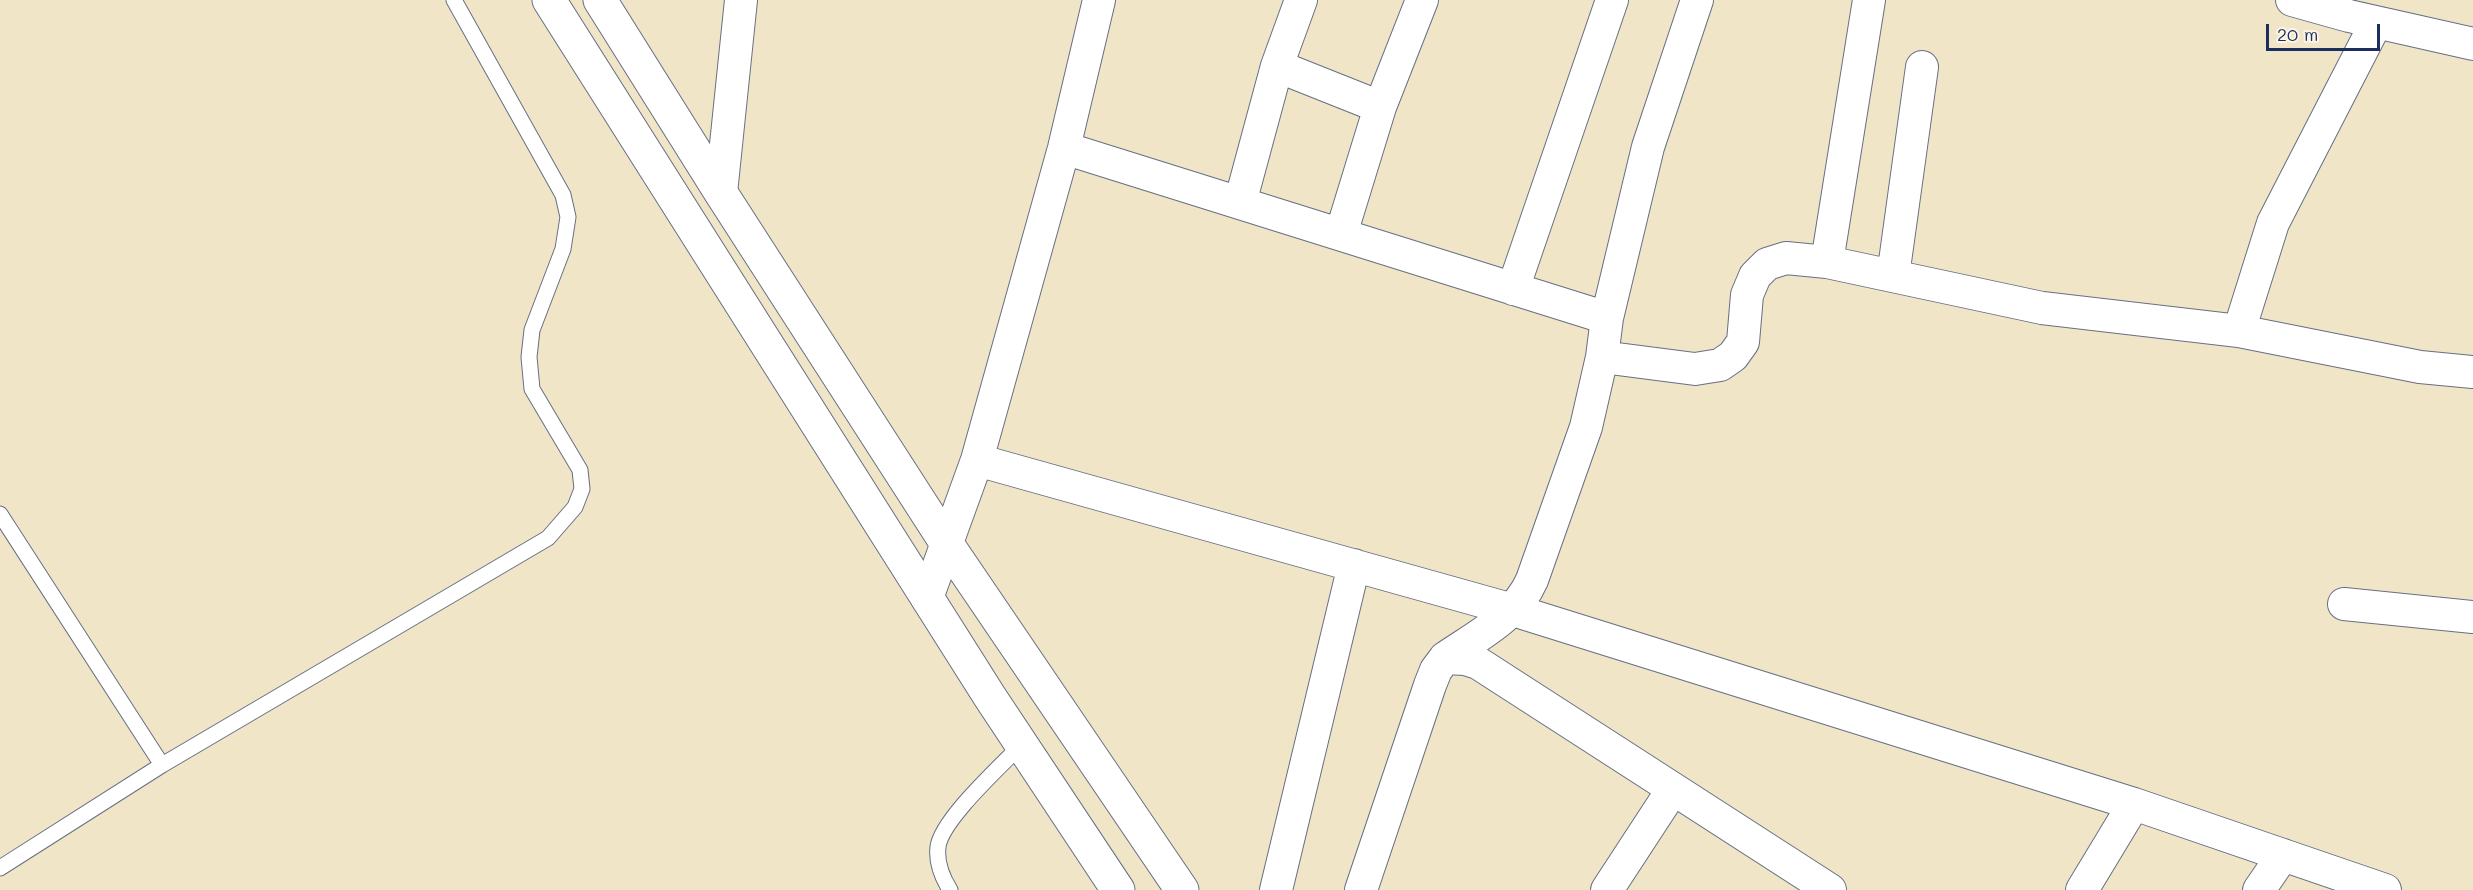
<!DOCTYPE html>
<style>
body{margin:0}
#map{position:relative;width:2473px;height:890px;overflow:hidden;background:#f0e5c7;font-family:Mali,sans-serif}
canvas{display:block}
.scale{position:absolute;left:2266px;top:24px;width:114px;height:27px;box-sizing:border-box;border:3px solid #1b2f5e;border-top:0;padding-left:8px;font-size:18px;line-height:21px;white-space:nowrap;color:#1b2f5e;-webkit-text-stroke:4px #fcf5e5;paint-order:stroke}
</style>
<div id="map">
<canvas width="2473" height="890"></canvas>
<div class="scale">20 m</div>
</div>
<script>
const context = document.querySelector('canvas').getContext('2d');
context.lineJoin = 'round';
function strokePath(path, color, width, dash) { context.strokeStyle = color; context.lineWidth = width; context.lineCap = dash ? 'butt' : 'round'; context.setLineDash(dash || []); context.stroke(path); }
const lane = new Path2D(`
 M0 514 162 765
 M0 868 162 765 548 538 575 507 582 489 580 470 532 389 529 357 532 330 563 249 568 217 563 195 454 0
 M950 890C942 877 936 863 938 847 941 820 1002 765 1022 744`);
const street = new Path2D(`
 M2292 0 2349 16 2473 44
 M1277 66 1380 107 1422 0
 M1064 148 1607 318
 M721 193 741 0
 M1240 203 1277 66 1301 0
 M1341 234 1380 107
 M1827 262 1869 0
 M1893 276 1922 67
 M1513 289 1612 0
 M2239 331 2273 223 2376 23
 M1602 357 1695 369 1720 365 1733 356 1743 342 1747 295 1755 276 1767 264 1786 258 1827 262 2042 308 2239 331 2420 367 2473 372
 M977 460 1513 610 2134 804 2385 890
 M927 598 977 460 1064 148 1099 0
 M2344 604 2473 617
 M1445 658C1477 636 1516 617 1532 580L1586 427 1602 357 1607 318 1648 147 1697 0
 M1276 890 1354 565
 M1361 890 1430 685 1436 670 1445 658 1465 659 1478 663 1830 890
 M1607 890 1673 789
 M2082 890 2134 804
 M2259 890 2283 855`);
const secondary = new Path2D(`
 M549 0 990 697 1118 890
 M600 0 721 193 947 544 1182 890`);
strokePath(lane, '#666f83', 17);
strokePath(street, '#666f83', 34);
strokePath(secondary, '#666f83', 35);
strokePath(lane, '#fff', 15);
strokePath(street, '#fff', 32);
strokePath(secondary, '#fff', 33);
</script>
